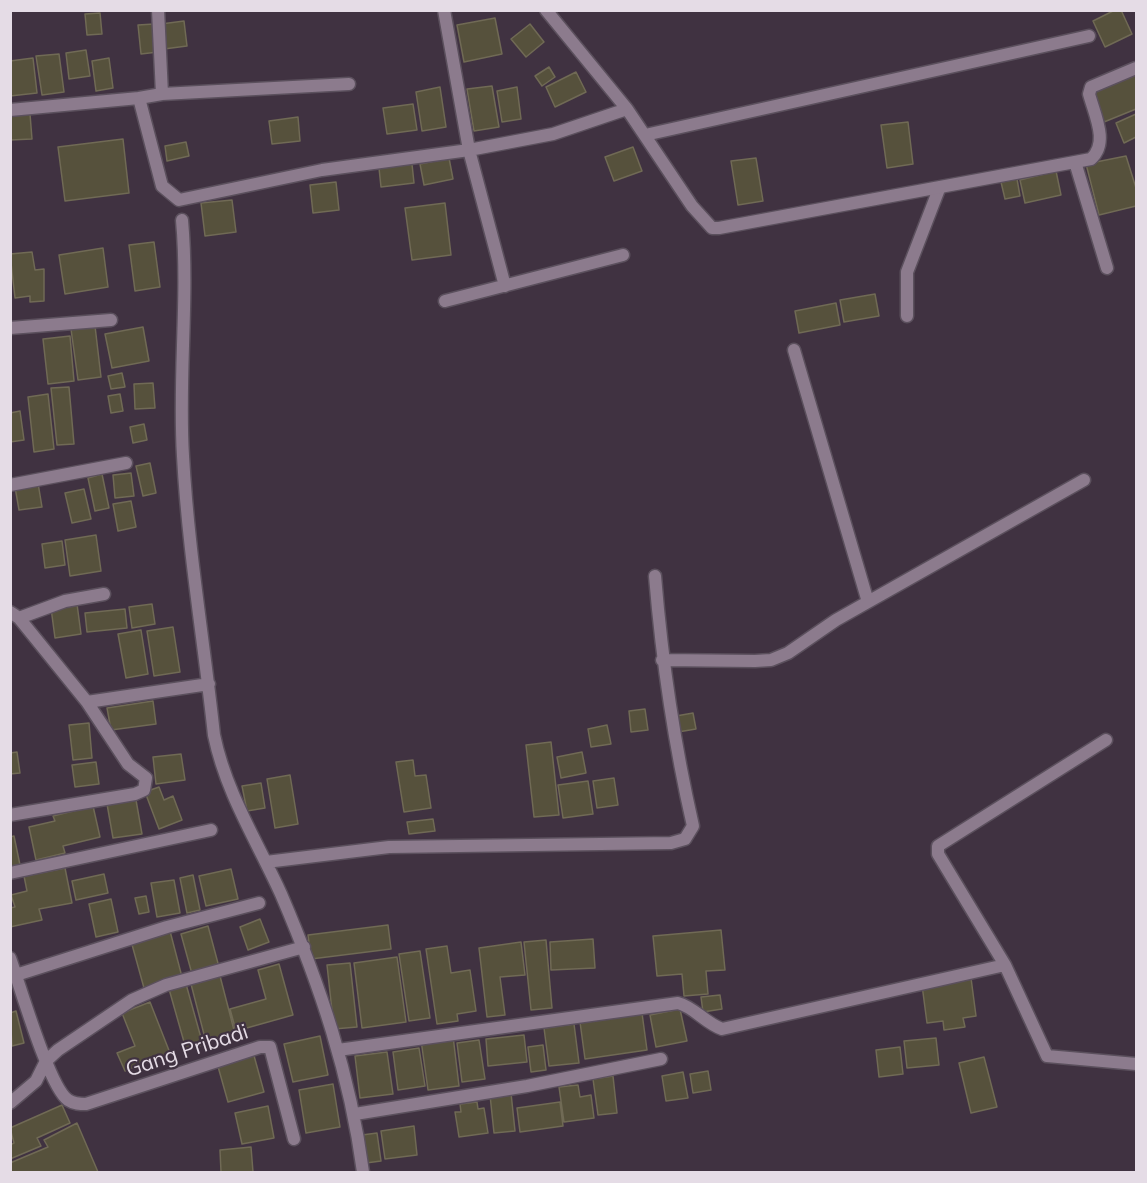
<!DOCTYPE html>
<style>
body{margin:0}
#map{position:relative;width:1147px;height:1183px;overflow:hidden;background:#403241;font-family:Mulish,sans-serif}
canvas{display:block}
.frame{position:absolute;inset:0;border:12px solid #e5dce6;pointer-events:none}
</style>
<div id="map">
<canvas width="1147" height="1183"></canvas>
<div class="frame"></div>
</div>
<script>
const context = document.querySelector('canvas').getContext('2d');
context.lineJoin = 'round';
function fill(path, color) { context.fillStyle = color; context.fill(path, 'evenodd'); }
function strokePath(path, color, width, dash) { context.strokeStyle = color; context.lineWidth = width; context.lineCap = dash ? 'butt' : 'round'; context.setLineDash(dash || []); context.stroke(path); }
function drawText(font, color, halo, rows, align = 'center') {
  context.font = font + ' Mulish,sans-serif'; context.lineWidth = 4.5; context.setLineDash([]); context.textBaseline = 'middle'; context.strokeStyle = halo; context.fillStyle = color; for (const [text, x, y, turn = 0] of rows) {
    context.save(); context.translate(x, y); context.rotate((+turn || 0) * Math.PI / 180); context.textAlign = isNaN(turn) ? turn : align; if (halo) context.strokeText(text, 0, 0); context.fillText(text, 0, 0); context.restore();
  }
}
const building = new Path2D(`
 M1115 10H1121L1132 34 1105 47 1093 21Z
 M100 13 102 34 87 35 85 14Z
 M495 18 502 54 464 62 457 25Z
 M184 21 187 46 164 49 161 24Z
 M154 24 158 52 141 54 138 25Z
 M530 24 544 42 526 57 511 39Z
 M86 50 90 76 69 79 66 53Z
 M59 54 64 92 42 95 36 56Z
 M33 58 37 93 10 96V61Z
 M109 58 113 88 96 91 92 61Z
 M549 67 555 77 542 86 535 76Z
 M576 72 586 92 555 107 546 87Z
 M1136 72V109L1104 122 1091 91Z
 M492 86 499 127 474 131 467 89Z
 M440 87 446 127 422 131 416 92Z
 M517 87 521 119 502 122 497 91Z
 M413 104 417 130 387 134 383 108Z
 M30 114 32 139 10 140V115Z
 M1136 114V137L1124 143 1116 123Z
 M298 117 300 141 272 144 269 121Z
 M908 122 913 164 887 168 881 125Z
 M123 139 129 193 65 201 58 147Z
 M186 142 189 156 167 161 165 146Z
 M633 147 642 171 614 181 605 157Z
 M1126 156 1136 188V206L1099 215 1086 164Z
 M449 158 453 179 424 185 420 164Z
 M756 158 763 201 738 205 731 161Z
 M412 164 414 183 381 187 379 168Z
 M1056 171 1061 195 1025 203 1020 180Z
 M1017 179 1020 196 1005 199 1001 182Z
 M336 182 339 210 313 213 310 185Z
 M232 200 236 232 205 236 201 203Z
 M445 203 451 255 412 260 405 208Z
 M154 242 160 287 135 291 129 245Z
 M103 248 108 287 65 294 59 255Z
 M32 252 35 270 44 269V301L30 302V296L15 298 10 254Z
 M875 294 879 316 844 322 840 300Z
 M836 303 840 325 799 333 795 311Z
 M95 326 101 377 78 380 71 329Z
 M143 327 149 361 112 368 105 334Z
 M70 336 74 381 48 384 43 339Z
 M122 373 125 387 111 389 108 376Z
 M153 383 155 408 135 409 134 384Z
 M69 387 74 444 57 445 51 388Z
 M48 394 54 449 34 452 28 397Z
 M120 394 123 411 111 413 108 396Z
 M20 411 24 440 10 442V413Z
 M144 424 147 440 133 443 130 427Z
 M150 463 156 493 143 496 136 466Z
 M131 473 134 496 115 498 113 475Z
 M102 474 109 508 95 511 88 478Z
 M38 483 42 507 19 510 15 487Z
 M84 489 91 519 72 523 65 493Z
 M131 501 136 527 118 531 113 504Z
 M96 535 101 571 70 576 65 540Z
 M62 541 65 565 45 568 42 544Z
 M77 604 81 634 55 638 51 608Z
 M152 604 155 624 132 628 129 607Z
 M125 609 127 628 87 632 85 613Z
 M173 627 180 672 154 676 147 631Z
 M141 630 148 674 126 678 118 634Z
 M153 701 156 724 111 730 107 708Z
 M645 709 648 730 631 732 629 711Z
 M693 713 696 729 678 732 676 716Z
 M89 723 92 758 73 760 69 725Z
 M607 725 611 744 591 747 588 729Z
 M551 742 559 815 534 817 526 745Z
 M17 752 20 773 10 774V753Z
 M582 752 586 773 561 778 557 757Z
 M181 754 185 780 156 784 153 757Z
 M413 760 415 776 426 775 431 808 404 812 396 762Z
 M96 762 99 784 75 787 72 765Z
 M290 775 298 824 275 828 267 779Z
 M614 778 618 805 597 808 593 781Z
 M588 781 593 814 563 818 558 785Z
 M261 783 265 808 247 811 242 786Z
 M159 787 164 800 173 796 182 820 159 829 145 792Z
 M136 800 142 834 113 838 107 804Z
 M93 806 100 837 63 846 65 853 36 860 29 827 55 821 53 816Z
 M433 819 435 831 409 834 407 822Z
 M14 836 20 865 10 867V837Z
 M65 868 72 903 39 909 42 920 10 927V908L15 907 11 895 27 891 24 876Z
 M231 869 238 899 206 906 199 876Z
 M104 874 108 893 76 900 72 881Z
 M193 875 200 910 187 913 180 878Z
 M174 880 180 913 157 917 151 883Z
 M146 896 149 912 139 914 135 898Z
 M111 899 118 932 96 937 89 904Z
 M260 919 269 942 248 950 240 927Z
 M388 925 391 949 311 959 308 935Z
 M208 926 219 967 192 974 181 934Z
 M721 930 725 970 706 971 708 994 684 996 682 974 657 976 653 936Z
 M170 931 182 977 144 988 131 941Z
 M593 939 595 968 551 970 550 942Z
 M546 940 552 1008 531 1010 524 942Z
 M521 942 525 975 500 977 505 1015 487 1017 479 948Z
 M447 946 451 973 470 970 476 1011 457 1014 458 1021 437 1024 426 949Z
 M420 951 430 1018 409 1021 399 954Z
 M397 957 406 1022 362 1028 354 963Z
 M350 963 357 1027 334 1029 327 965Z
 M279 964 293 1015 236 1031 230 1009 266 999 258 970Z
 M220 976 235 1034 206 1042 191 984Z
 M971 978 976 1016 963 1018 965 1027 944 1030 943 1021 927 1023 922 985Z
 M186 984 203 1045 186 1049 169 989Z
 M720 995 722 1009 703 1012 701 997Z
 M150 1002 170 1053 125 1071 117 1053 135 1046 122 1013Z
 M680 1009 687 1041 656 1047 650 1015Z
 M16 1011 24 1043 12 1046 10 1013Z
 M642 1013 647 1050 585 1059 580 1022Z
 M574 1024 579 1063 549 1066 544 1028Z
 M524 1035 527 1062 488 1066 486 1039Z
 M320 1036 328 1075 293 1082 284 1044Z
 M453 1036 459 1086 428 1090 421 1040Z
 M936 1038 939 1065 907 1068 904 1041Z
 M479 1040 485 1079 462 1082 457 1043Z
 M543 1045 546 1070 531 1072 528 1047Z
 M900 1047 903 1074 879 1077 876 1050Z
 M419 1048 425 1086 398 1090 393 1052Z
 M253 1052 264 1092 228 1102 217 1063Z
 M387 1052 393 1094 360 1098 355 1056Z
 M984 1057 997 1107 971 1113 959 1063Z
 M708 1071 711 1090 693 1093 690 1074Z
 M683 1072 688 1098 666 1101 662 1076Z
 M613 1076 617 1113 598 1115 593 1079Z
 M333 1084 340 1127 306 1133 299 1090Z
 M578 1085 580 1097 591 1095 594 1118 564 1122 559 1087Z
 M511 1093 515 1131 494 1133 490 1095Z
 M477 1102 478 1109 484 1108 488 1133 459 1137 455 1112H461L460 1104Z
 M560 1102 563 1126 520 1132 517 1108Z
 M62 1105 70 1123 37 1138 41 1146 10 1159V1145L14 1143 10 1128Z
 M268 1106 274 1138 242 1144 235 1113Z
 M77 1123 98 1172H10V1163L48 1147 44 1140Z
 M414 1126 417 1155 385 1159 381 1131Z
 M377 1133 381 1161 366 1163 362 1135Z
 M251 1147 253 1172H221L220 1150Z`);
const lane = new Path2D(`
 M907 316V272L939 189`);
const street = new Path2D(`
 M444 10 469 150 505 286
 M162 94 349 84
 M139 98 162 94 158 10
 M627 109 692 206 712 228H719L1091 159C1109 143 1095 116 1089 94L1091 87 1136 68
 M10 110 139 98 162 186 179 200 322 170 469 150 553 134 627 109 546 10
 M645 135 1089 36
 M1075 162 1107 268
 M182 220C189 298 178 377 183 456 188 549 204 642 214 735 226 793 257 841 281 894 320 985 350 1074 363 1172
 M445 301 623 255
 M10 328 111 320
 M794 350 868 602
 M10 485 126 463
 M10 612 19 618 87 702 128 764 146 778 144 790 135 794 10 815
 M19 618 65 601 104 594
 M662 660 755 661 771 660 788 653 836 620 1084 480
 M87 702 209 684
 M266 862 389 847 671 843 685 839 693 826C674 743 662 661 655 576
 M10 873 211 830
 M10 958C20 985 49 1087 68 1100 74 1104 80 1104 86 1104L260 1047H270L294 1139
 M1005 965 1047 1056 1136 1064
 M16 975 167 927 259 903
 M338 1050 678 1003C694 1007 705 1023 722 1029L1005 965 938 854V846L1106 740
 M10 1103 36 1081 46 1061 58 1050 132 1000 166 985 304 947
 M355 1114 527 1086 661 1059`);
const streetNames = [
 ["Gang Pribadi",187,1051,-18]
];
fill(building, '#56513c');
strokePath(building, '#706a55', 1.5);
strokePath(lane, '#5b505d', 15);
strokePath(street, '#5b505d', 15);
strokePath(lane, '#8c7b8d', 12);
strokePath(street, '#8c7b8d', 12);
drawText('21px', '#e5dce6', '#403241', streetNames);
</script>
